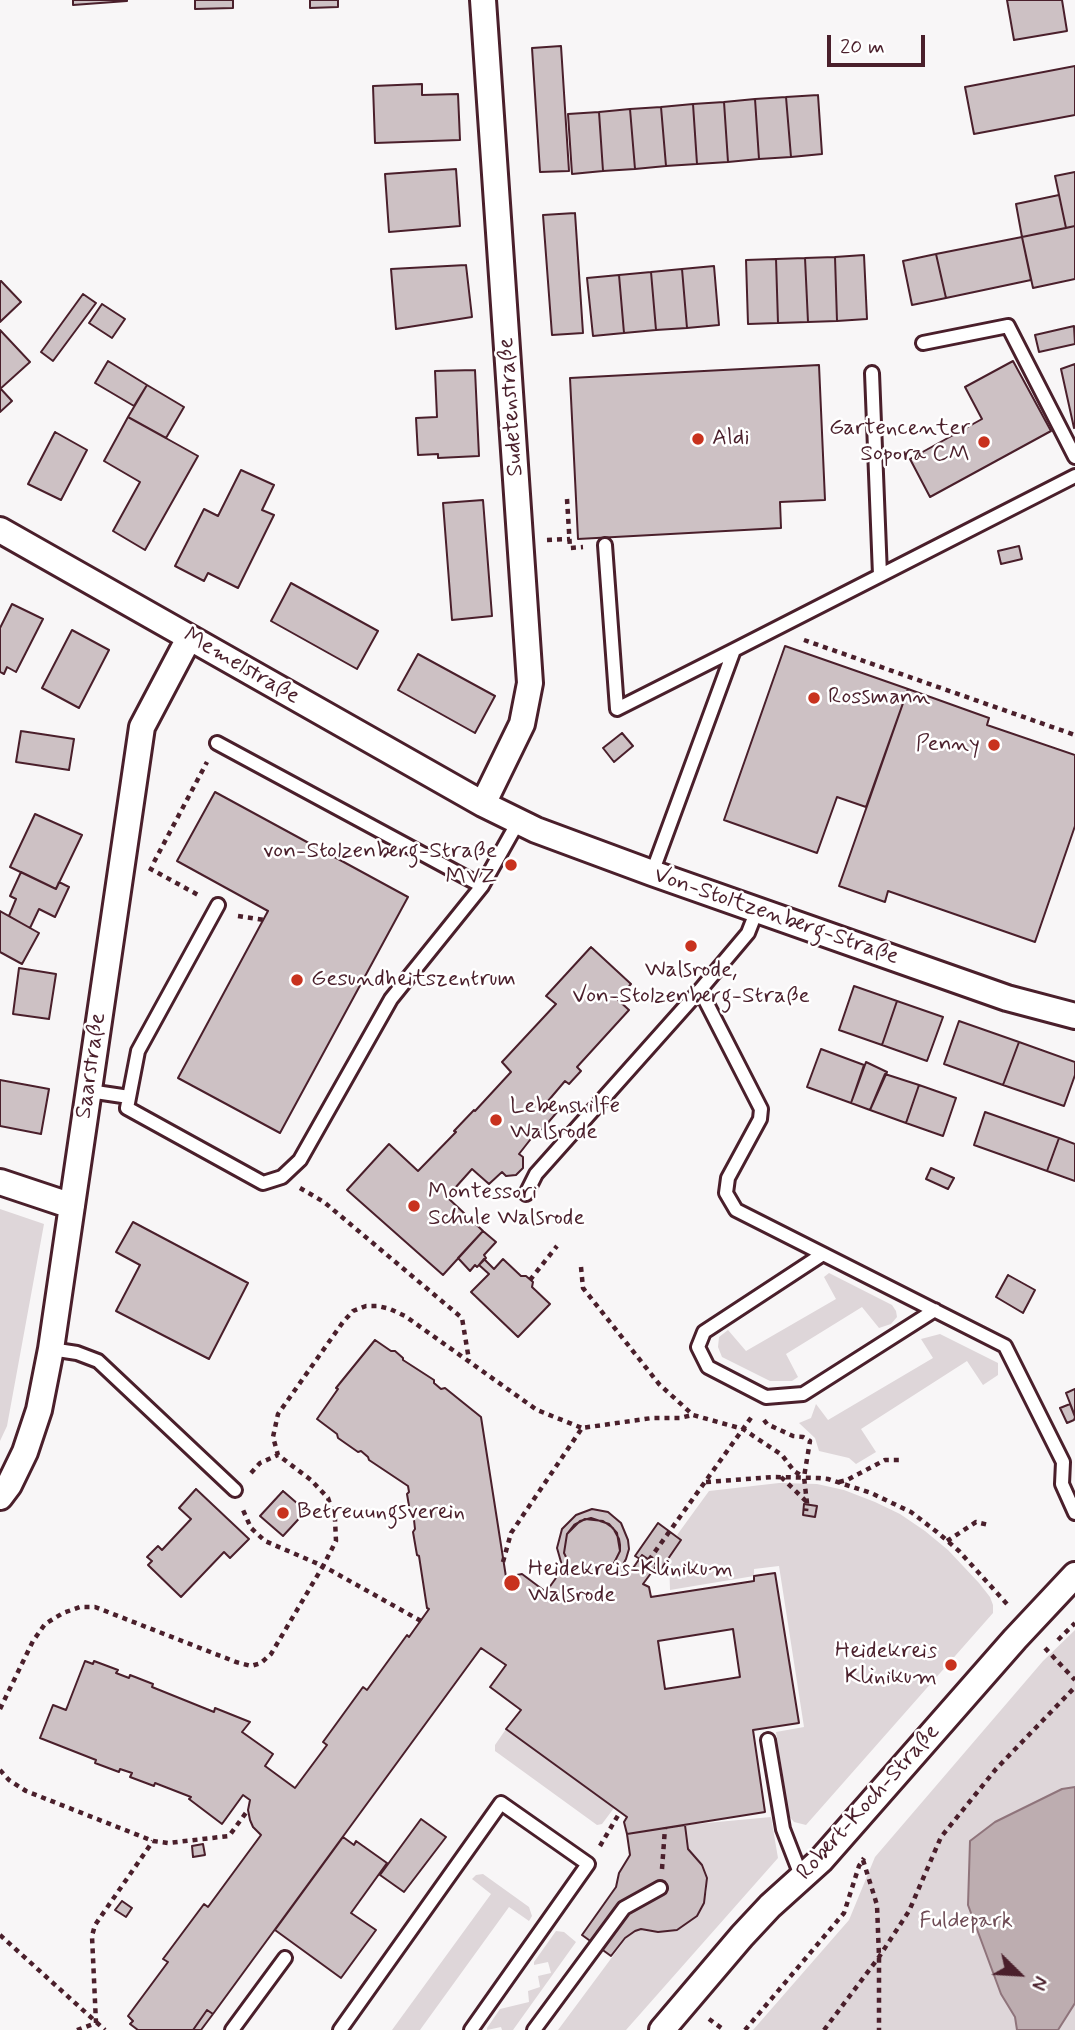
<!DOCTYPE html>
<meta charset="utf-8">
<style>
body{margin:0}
#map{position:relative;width:1075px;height:2030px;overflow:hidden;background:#f8f6f7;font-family:Mynerve,sans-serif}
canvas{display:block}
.north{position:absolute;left:984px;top:1939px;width:70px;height:70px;-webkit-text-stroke:5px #fff;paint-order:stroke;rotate:114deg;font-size:19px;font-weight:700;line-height:28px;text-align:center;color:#4a1f2b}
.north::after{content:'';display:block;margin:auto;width:24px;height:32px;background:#4a1f2b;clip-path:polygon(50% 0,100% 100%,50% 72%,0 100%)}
.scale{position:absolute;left:827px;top:35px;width:98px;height:32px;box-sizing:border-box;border:4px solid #4a1f2b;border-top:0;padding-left:9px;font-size:21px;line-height:24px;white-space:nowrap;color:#4a1f2b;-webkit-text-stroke:5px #fff;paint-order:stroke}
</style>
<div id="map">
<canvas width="1075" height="2030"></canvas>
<div class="north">N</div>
<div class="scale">20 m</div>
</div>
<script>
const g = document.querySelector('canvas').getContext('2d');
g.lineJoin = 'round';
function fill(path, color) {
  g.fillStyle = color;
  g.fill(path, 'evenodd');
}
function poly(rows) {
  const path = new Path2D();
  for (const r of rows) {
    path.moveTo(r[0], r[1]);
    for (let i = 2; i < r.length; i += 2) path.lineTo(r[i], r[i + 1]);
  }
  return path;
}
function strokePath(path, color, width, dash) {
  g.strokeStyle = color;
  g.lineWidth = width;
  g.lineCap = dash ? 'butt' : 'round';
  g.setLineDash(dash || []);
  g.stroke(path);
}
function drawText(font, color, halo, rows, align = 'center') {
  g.font = font + ' Mynerve,sans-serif';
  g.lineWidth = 5;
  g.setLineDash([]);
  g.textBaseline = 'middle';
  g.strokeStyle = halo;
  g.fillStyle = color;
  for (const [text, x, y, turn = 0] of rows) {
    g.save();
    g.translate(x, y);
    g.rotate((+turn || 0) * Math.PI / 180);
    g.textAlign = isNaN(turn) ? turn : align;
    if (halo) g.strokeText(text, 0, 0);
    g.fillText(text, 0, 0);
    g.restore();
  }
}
const green = poly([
 [0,1209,44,1224,7,1426,0,1441],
 [829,1273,892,1305,896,1311,897,1317,891,1324,879,1328,862,1307,786,1354,798,1377,792,1381,770,1381,722,1357,718,1347,719,1337,728,1330,746,1351,836,1299,824,1277],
 [940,1334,998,1363,998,1375,983,1385,967,1361,861,1429,876,1452,856,1464,849,1458,819,1451,815,1438,799,1423,811,1418,816,1404,828,1420,933,1358,921,1339],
 [779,1483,817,1484,844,1490,875,1502,900,1514,925,1531,948,1550,979,1583,990,1597,993,1605,993,1613,806,1825,794,1822,789,1816,776,1732,804,1727,779,1566,754,1569,754,1576,670,1590,669,1558,681,1541,677,1535,709,1491],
 [1075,1630,1075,2030,753,2030,849,1920,875,1857,1043,1661],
 [506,1729,614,1808,602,1824,597,1825,495,1751,495,1745],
 [771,1817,778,1858,626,2030,558,2030,630,1933,641,1929,658,1932,677,1930,694,1919,702,1908,707,1891,707,1878,702,1865,688,1849,685,1825],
 [483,1874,529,1907,532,1916,529,1921,509,1907,420,2030,392,2030,491,1894,472,1879,476,1875],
 [556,1931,564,1932,576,1942,513,2030,502,2030,501,2027,487,2030,487,2028,500,2009,529,2002,528,1991,540,1987,538,1976,551,1973,548,1962,534,1965,534,1962]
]);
const water = poly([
 [1075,1787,1075,2003,1058,2030,1017,2030,1015,2017,1001,1994,968,1905,970,1841,995,1822,1062,1789,1075,1787]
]);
const building = poly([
 [73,0,127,0,127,1,73,5,73,0],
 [195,0,233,0,233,8,195,9,195,0],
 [310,0,338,0,338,7,310,8,310,0],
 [1007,0,1062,0,1067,31,1014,40,1007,0],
 [561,46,569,171,540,172,532,48,561,46],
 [1075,66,1075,115,974,134,965,87,1075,66],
 [422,84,422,95,458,94,460,140,375,143,373,86,422,84],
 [818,95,822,154,791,157,786,97,818,95],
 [786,97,791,157,759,159,755,99,786,97],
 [755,99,759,159,728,162,724,102,755,99],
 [724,102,728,162,697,164,693,104,724,102],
 [693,104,697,164,666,166,661,107,693,104],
 [661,107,666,166,635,169,630,109,661,107],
 [630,109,635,169,603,171,599,112,630,109],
 [599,112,603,171,572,174,568,114,599,112],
 [456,169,460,226,389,232,385,174,456,169],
 [1075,172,1075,226,1066,228,1055,176,1075,172],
 [1059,195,1066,228,1022,237,1016,204,1059,195],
 [575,213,583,333,552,335,543,215,575,213],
 [1075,226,1075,279,1033,288,1022,237,1075,226],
 [1022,237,1031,280,946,298,936,254,1022,237],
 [936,254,946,298,912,305,903,261,936,254],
 [864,255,867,319,837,321,835,257,864,255],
 [835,257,837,321,808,322,805,258,835,257],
 [805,258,808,322,778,323,776,259,805,258],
 [776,259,778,323,748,324,746,260,776,259],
 [466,265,472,317,396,329,391,269,466,265],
 [714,266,719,325,687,328,682,269,714,266],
 [682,269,687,328,656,330,651,272,682,269],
 [651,272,656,330,624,333,619,275,651,272],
 [619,275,624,333,593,336,587,278,619,275],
 [1,281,21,302,0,322,0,282,1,281],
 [83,294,96,303,53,361,41,352,83,294],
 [102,304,125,319,112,338,89,323,102,304],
 [1074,326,1075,344,1039,352,1035,335,1074,326],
 [0,330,30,362,0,389,0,330],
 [108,361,147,385,134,406,95,383,108,361],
 [1013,361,1051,431,930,497,910,459,982,419,965,387,1013,361],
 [1075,364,1075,427,1074,428,1061,369,1075,364],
 [819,365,825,500,780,502,781,528,578,539,570,378,819,365],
 [475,370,479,456,438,458,438,454,418,455,416,418,437,417,435,371,475,370],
 [147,385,184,407,166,438,128,417,147,385],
 [0,388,12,401,0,412,0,388],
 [128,417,198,456,145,550,113,531,140,482,104,461,128,417],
 [55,432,87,450,61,500,28,484,55,432],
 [241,470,274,485,262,510,274,515,238,588,208,573,204,581,175,566,204,509,218,516,241,470],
 [483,500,492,616,452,620,443,503,483,500],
 [1019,546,1022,559,1001,564,998,551,1019,546],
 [291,583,378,631,357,669,271,621,291,583],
 [12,604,43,619,16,672,7,667,4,674,0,672,0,628,12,604],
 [72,630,109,650,79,708,42,688,72,630],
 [785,646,908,689,866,807,837,797,817,853,724,820,785,646],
 [418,654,495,696,475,733,398,690,418,654],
 [908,689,989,718,987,725,1075,755,1075,826,1035,942,888,891,885,902,839,886,908,689],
 [21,731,74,739,69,770,16,762,21,731],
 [622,733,633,746,614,762,603,748,622,733],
 [215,792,408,897,280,1133,178,1078,268,911,177,861,215,792],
 [35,814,82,835,56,889,10,867,35,814],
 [21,872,56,889,59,882,69,887,55,917,39,909,30,928,9,916,16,899,10,896,21,872],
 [0,911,39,933,22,964,0,952,0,911],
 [591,947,631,984,617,999,629,1010,577,1067,581,1071,569,1084,565,1081,548,1101,558,1111,540,1132,537,1131,519,1154,523,1157,523,1168,516,1175,506,1176,502,1172,489,1184,472,1169,447,1197,483,1231,443,1275,347,1190,389,1144,418,1171,456,1132,454,1131,474,1110,475,1111,511,1072,502,1062,556,1004,546,996,591,947],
 [19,968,56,974,49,1019,13,1014,19,968],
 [854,986,897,1001,882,1045,839,1030,854,986],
 [897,1001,943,1017,927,1061,882,1045,897,1001],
 [959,1021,1019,1042,1003,1085,944,1064,959,1021],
 [1019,1042,1075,1062,1075,1075,1064,1106,1003,1085,1019,1042],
 [821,1049,864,1065,851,1103,807,1087,821,1049],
 [866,1062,887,1072,870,1110,851,1103,866,1062],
 [885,1074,919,1085,906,1123,870,1110,885,1074],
 [0,1080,49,1089,41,1134,0,1126,0,1080],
 [919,1085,956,1098,943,1136,906,1123,919,1085],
 [985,1112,1059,1138,1047,1171,974,1145,985,1112],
 [1059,1138,1075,1144,1075,1181,1047,1171,1059,1138],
 [931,1168,954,1178,948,1189,926,1179,931,1168],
 [133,1222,248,1283,209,1359,116,1311,140,1265,116,1252,133,1222],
 [483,1231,496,1242,484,1255,486,1258,477,1267,475,1265,470,1271,458,1258,483,1231],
 [484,1259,494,1269,503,1259,521,1276,526,1276,533,1282,532,1287,550,1304,518,1337,471,1292,489,1274,479,1265,484,1259],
 [1008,1275,1035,1290,1023,1313,996,1297,1008,1275],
 [375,1340,391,1351,395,1351,403,1358,403,1360,434,1380,434,1383,441,1389,445,1388,481,1417,506,1577,522,1574,546,1592,568,1561,564,1553,567,1534,580,1521,591,1518,609,1524,617,1533,620,1551,614,1563,621,1568,629,1574,642,1555,657,1565,643,1584,649,1587,651,1597,754,1581,754,1576,775,1573,799,1723,753,1730,765,1812,627,1834,624,1822,627,1817,506,1729,521,1710,490,1687,506,1665,481,1648,213,2014,207,2010,193,2030,138,2030,130,2024,133,2021,128,2016,168,1962,163,1959,204,1904,208,1907,261,1835,253,1827,250,1820,248,1810,250,1800,243,1795,222,1824,189,1799,191,1797,155,1783,154,1786,130,1777,132,1773,120,1769,119,1772,95,1763,96,1760,40,1738,53,1705,66,1710,85,1661,93,1664,94,1661,118,1670,116,1673,129,1678,130,1675,153,1684,152,1687,214,1712,215,1708,250,1722,242,1732,273,1754,265,1766,295,1788,327,1745,323,1742,363,1687,367,1690,407,1635,409,1637,429,1609,427,1608,419,1556,417,1555,413,1532,415,1529,414,1520,411,1518,407,1494,409,1492,408,1486,369,1460,368,1457,361,1451,358,1452,338,1438,337,1434,317,1419,338,1389,336,1388,375,1340],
 [733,1629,740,1677,665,1689,658,1641,733,1629],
 [1075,1389,1075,1416,1066,1393,1075,1389],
 [1070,1404,1075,1417,1074,1420,1067,1423,1060,1408,1070,1404],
 [196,1489,249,1539,230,1558,224,1552,181,1597,148,1565,152,1561,147,1557,158,1546,162,1550,191,1519,179,1508,196,1489],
 [283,1491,306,1511,283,1536,260,1516,283,1491],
 [804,1504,817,1506,815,1517,803,1515,804,1504],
 [592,1509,608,1512,621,1523,628,1540,629,1549,626,1559,621,1568,614,1563,620,1551,620,1545,619,1539,613,1528,603,1521,585,1519,574,1525,567,1534,564,1553,568,1561,563,1569,557,1548,562,1529,576,1515,592,1509],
 [658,1523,681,1540,659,1572,654,1569,657,1565,649,1560,642,1555,640,1559,635,1556,658,1523],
 [421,1819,446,1837,404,1892,380,1875,421,1819],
 [685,1825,688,1849,702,1865,707,1878,704,1903,697,1916,677,1930,658,1932,641,1929,635,1931,625,1938,611,1956,582,1935,616,1887,619,1873,630,1855,627,1834,685,1825],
 [343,1837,354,1845,356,1841,387,1863,351,1913,376,1930,341,1978,275,1930,343,1837],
 [203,1844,205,1855,193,1857,192,1846,203,1844],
 [122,1901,132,1908,126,1917,115,1910,122,1901],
 [207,2010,213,2014,201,2030,193,2030,207,2010]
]);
const path = poly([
 [567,499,570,548,583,547],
 [547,540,570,539],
 [804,640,1075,735],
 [154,862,207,762],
 [149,868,200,896],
 [238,916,264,920],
 [300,1188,324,1202,462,1318,469,1360],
 [581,1267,583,1288,659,1384,693,1415,743,1429,782,1455,794,1471,802,1476],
 [530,1280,557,1246],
 [764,1420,767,1424,793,1436,803,1437,810,1441,804,1477,807,1503,806,1511],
 [251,1473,260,1463,278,1455],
 [781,1477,807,1502],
 [706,1482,774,1477,819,1478,828,1479,871,1493,911,1512,937,1532,959,1551,1007,1604],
 [839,1482,847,1480,885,1460,899,1460],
 [947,1541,976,1522,989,1525],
 [649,1560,753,1415],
 [503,1562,511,1533,582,1428,652,1418,680,1418,692,1415],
 [421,1621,323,1566,336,1541,335,1519,328,1498,311,1480,278,1455,273,1437,278,1414,343,1322,353,1311,366,1306,378,1306,390,1309,405,1316,537,1410,582,1428],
 [1058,1640,1075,1623],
 [1045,1648,1075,1680],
 [0,1709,33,1641,45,1624,63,1613,80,1607,95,1607,236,1662,251,1666,261,1663,271,1654,323,1566,265,1541,251,1528,243,1510],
 [0,1770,9,1780,26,1791,153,1841,168,1843,229,1836,248,1810],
 [600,1846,620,1812],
 [863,1860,877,1905,879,1957,879,2030],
 [662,1869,665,1828],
 [0,1935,105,2030],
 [709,2019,724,2030],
 [77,2030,96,2023,92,1936,95,1925,153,1841],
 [745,2030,844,1913,859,1866,864,1858],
 [824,2030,879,1957,909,1911,941,1837,996,1769,1075,1687]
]);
const service = poly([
 [923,343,1008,326,1075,457],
 [872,373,880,575],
 [605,545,617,709,734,650],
 [217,743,482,886],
 [652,873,734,650,1075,476],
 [218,905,138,1051,127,1108,263,1183,282,1177,300,1160,391,999,482,886,518,822],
 [700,990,761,1109,760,1119,728,1178,726,1193,736,1210,1005,1346,1063,1462,1062,1484,1075,1513],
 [89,1091,129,1097],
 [526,1194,536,1174,700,990,748,933,757,910],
 [823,1254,704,1332,698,1347,708,1367,766,1397,803,1394,935,1310],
 [51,1349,77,1353,98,1361,235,1490],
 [768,1740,783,1829,802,1878],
 [232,2030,285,1958],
 [340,2030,501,1803,588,1864,471,2030],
 [534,2030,624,1908,660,1888]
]);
const minor = poly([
 [0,530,483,804,536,830,652,873,1007,998,1075,1016],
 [483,804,522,724,530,683,483,0],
 [0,1182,72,1206],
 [0,1497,9,1485,25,1452,39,1410,51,1349,142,727,189,638],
 [662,2030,742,1936,770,1906,821,1860,1015,1639,1075,1575]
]);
const markers = [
 [698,439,7,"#c8321e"],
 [984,442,7,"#c8321e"],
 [814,698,7,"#c8321e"],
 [994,745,7,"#c8321e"],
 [511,865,7,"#c8321e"],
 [691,946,7,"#c8321e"],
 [297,980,7,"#c8321e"],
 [496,1120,7,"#c8321e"],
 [414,1206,7,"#c8321e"],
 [283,1513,7,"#c8321e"],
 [512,1583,9,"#c8321e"],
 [951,1665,7,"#c8321e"]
];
const streetNames = [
 ["Sudetenstraße",512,407,-94],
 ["Memelstraße",241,667,30],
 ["Von-Stoltzenberg-Straße",776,917,19],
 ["Saarstraße",92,1066,-82],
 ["Robert-Koch-Straße",869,1803,-48]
];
const poiNames = [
 ["Gartencenter",970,429,"right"],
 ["Sopora CM",970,455,"right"],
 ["Aldi",712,439],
 ["Rossmann",828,698],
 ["Penny",980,745,"right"],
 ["von-Stolzenberg-Straße",497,852,"right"],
 ["MVZ",497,878,"right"],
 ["Walsrode,",691,971,"center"],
 ["Von-Stolzenberg-Straße",691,997,"center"],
 ["Gesundheitszentrum",311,980],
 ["Lebenshilfe",510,1107],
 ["Walsrode",510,1133],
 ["Montessori",428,1193],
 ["Schule Walsrode",428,1219],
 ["Betreuungsverein",297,1513],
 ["Heidekreis-Klinikum",528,1570],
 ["Walsrode",528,1596],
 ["Heidekreis",937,1652,"right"],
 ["Klinikum",937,1678,"right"]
];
const parkNames = [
 ["Fuldepark",966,1922]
];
fill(green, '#ded6d9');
fill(water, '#bdadb0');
strokePath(water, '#8f747b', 2);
fill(building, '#cdc1c4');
strokePath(building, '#4a1f2b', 2);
strokePath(service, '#4a1f2b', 18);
strokePath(minor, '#4a1f2b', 30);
strokePath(path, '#4a1f2b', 4.5, [5, 5]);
strokePath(service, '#fff', 12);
strokePath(minor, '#fff', 24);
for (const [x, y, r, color] of markers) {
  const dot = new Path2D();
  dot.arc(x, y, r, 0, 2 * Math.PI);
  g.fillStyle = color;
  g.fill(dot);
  strokePath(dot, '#fff', 2.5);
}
drawText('23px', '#4a1f2b', '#fff', streetNames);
drawText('23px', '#4a1f2b', '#fff', poiNames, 'left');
drawText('23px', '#6f4d56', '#fff', parkNames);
</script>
